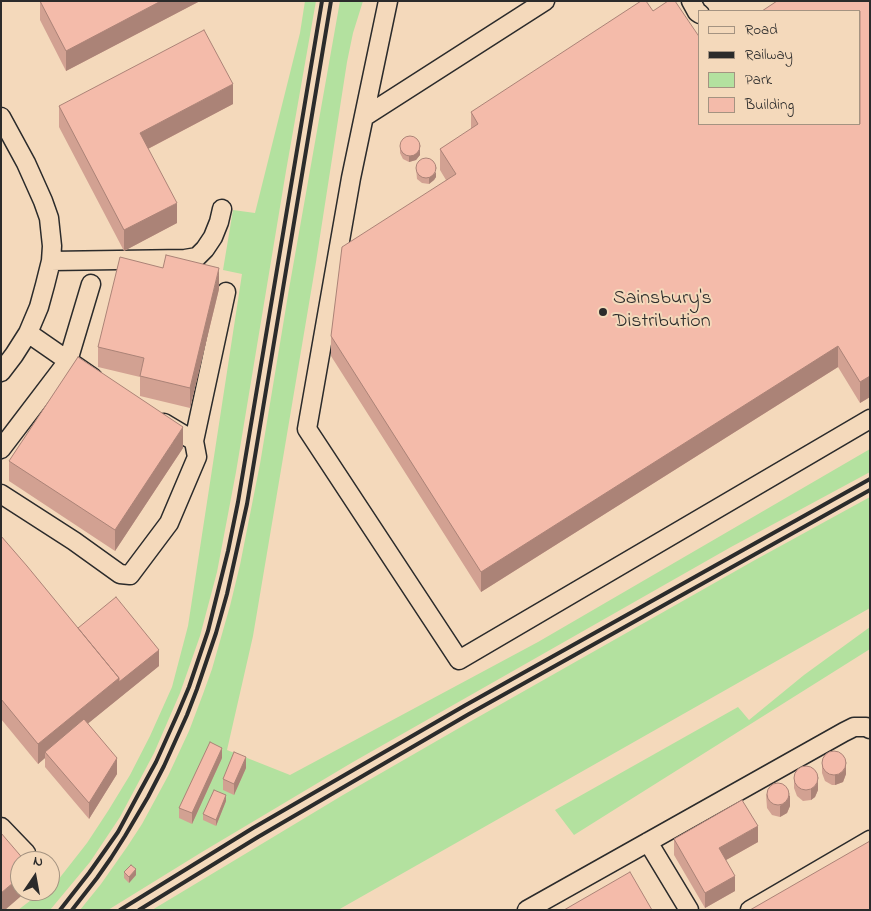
<!DOCTYPE html>
<style>
body{margin:0}
#map{position:relative;width:871px;height:911px;overflow:hidden;background:#f4d9bb;font-family:"Indie Flower",sans-serif}
canvas{display:block}
.frame{position:absolute;inset:0;border:2px solid #2b2b2b;pointer-events:none}
.legend{position:absolute;left:698px;top:10px;width:162px;height:115px;box-sizing:border-box;background:#f4d9bb;border:1px solid #a49381;margin:0;padding:6px 9px;list-style:none;font-size:15px;color:#2b2b2b}
.legend li{display:flex;align-items:center;gap:10px;height:25px}
.legend b{width:25px;border:1px solid #a49381}
.north{position:absolute;left:10px;top:851px;width:50px;height:50px;box-sizing:border-box;background:#f4d9bb;border:1px solid #a49381;border-radius:50%;rotate:12deg;font-size:14px;font-weight:700;line-height:20px;text-align:center;color:#2b2b2b}
.north::after{content:'';display:block;margin:auto;width:18px;height:22px;background:#2b2b2b;clip-path:polygon(50% 0,100% 100%,50% 72%,0 100%)}
</style>
<div id="map">
<canvas width="871" height="911"></canvas>
<div class="frame"></div>
<ul class="legend">
<li><b style="height:6px;background:#f4d9bb"></b>Road</li>
<li><b style="height:6px;background:#2b2b2b"></b>Railway</li>
<li><b style="height:14px;background:#b3e19f"></b>Park</li>
<li><b style="height:14px;background:#f4bbaa"></b>Building</li>
</ul>
<div class="north">N</div>
</div>
<script>
const g = document.querySelector('canvas').getContext('2d');
g.lineJoin = 'round';
function fill(path, color) {
  g.fillStyle = color;
  g.fill(path, 'evenodd');
}
function poly(rows) {
  const path = new Path2D();
  for (const r of rows) {
    if (r.length === 3) {
      path.moveTo(r[0] + r[2], r[1]);
      path.arc(r[0], r[1], r[2], 0, 2 * Math.PI);
      continue;
    }
    path.moveTo(r[0], r[1]);
    for (let i = 2; i < r.length; i += 2) path.lineTo(r[i], r[i + 1]);
  }
  return path;
}
function strokePath(path, color, width, dash) {
  g.strokeStyle = color;
  g.lineWidth = width;
  g.lineCap = dash ? 'butt' : 'round';
  g.setLineDash(dash || []);
  g.stroke(path);
}
function drawText(font, color, halo, rows, align = 'center') {
  g.font = font + ' "Indie Flower",sans-serif';
  g.lineWidth = 4;
  g.setLineDash([]);
  g.textBaseline = 'middle';
  g.strokeStyle = halo;
  g.fillStyle = color;
  for (const [text, x, y, turn = 0] of rows) {
    g.save();
    g.translate(x, y);
    g.rotate((+turn || 0) * Math.PI / 180);
    g.textAlign = isNaN(turn) ? turn : align;
    if (halo) g.strokeText(text, 0, 0);
    g.fillText(text, 0, 0);
    g.restore();
  }
}
const green = poly([
 [305,1,316,1,286,171,236,472,217,572,200,636,180,693,154,753,120,817,90,862,50,910,18,910,43,891,50,891,50,886,58,880,87,843,108,811,130,775,150,736,172,687,188,626,242,274,223,270,233,210,255,213,300,33],
 [340,1,363,1,353,33,347,62,316,262,253,636,227,750,290,775,538,642,870,449,870,472,731,547,353,762,202,852,108,910,80,910,101,884,127,847,142,824,168,776,189,731,203,694,212,669,230,606,240,565,260,464,289,289],
 [870,497,870,608,338,910,152,910,343,795,473,720,755,560],
 [870,627,870,649,574,835,555,810,738,707,749,720,804,675]
]);
const minor = poly([
 [388,1,351,178,307,429,459,660,870,419],
 [691,1,697,12,700,14],
 [1,117,26,163,43,201,49,218,52,246,51,261,45,285,39,307,28,333,14,355,1,372],
 [364,117,545,1],
 [51,261,185,259,197,257,205,249,213,237,219,222,222,209],
 [28,333,93,378],
 [194,441,226,292],
 [1,449,68,361,91,284],
 [1,494,74,541,120,574,130,575,169,523,197,457,194,441,164,423],
 [1,827,26,853],
 [648,842,689,910],
 [527,910,844,732,854,727,866,727,870,729],
 [750,910,870,840]
]);
const rail = poly([
 [60,910,89,873,106,849,118,832,139,793,156,762,178,713,189,687,208,631,228,551,238,502,322,1],
 [72,910,97,878,111,858,125,836,148,797,164,766,187,715,197,689,216,633,227,594,247,504,331,1],
 [120,910,253,828,464,706,870,479],
 [139,910,258,837,469,714,870,490]
]);
const wall = poly([
 [40,1,200,1,66,71,40,20],
 [870,1,870,397,860,403,838,367,481,592,331,356,331,336,446,180,440,170,440,149,471,130,471,112,700,124],
 [233,104,148,149,177,223,124,251,59,127,59,106],
 [400,148,420,151,420,155,416,160,409,162,403,159,400,153],
 [416,167,436,177,434,180,429,184,422,183,417,179],
 [219,289,190,408,140,396,140,377,98,367,98,347],
 [183,448,115,551,9,481,9,461],
 [1,536,78,628,159,666,88,723,117,774,89,819,45,767,45,758,38,764,1,719],
 [222,758,192,824,179,818,179,808],
 [822,762,846,774,843,782,835,785,832,785,825,781,822,773],
 [246,768,234,795,223,790,223,779],
 [794,778,818,790,815,797,811,800,803,801,797,796,794,788],
 [766,794,790,806,787,813,780,817,772,815,767,808],
 [226,801,216,826,203,820,203,814],
 [674,839,758,842,726,860,735,891,705,908,674,855],
 [124,872,136,875,129,883,124,878]
]);
const shadedWall = poly([
 [161,1,200,1,66,71,66,51],
 [233,84,233,104,140,153,140,133],
 [420,146,420,155,416,160,409,162,409,156],
 [436,172,436,177,434,180,429,184,429,178],
 [177,203,177,223,124,251,124,230],
 [219,268,219,289,190,408,190,388],
 [838,346,838,367,481,592,481,572],
 [870,376,870,397,860,403,860,382],
 [183,427,183,448,115,551,115,530],
 [159,650,159,666,48,756,45,752,45,758,38,764,38,744,119,678],
 [222,748,222,758,192,824,192,813],
 [246,757,246,768,234,795,234,784],
 [117,758,117,774,89,819,89,803],
 [846,764,846,774,843,782,835,785,835,775],
 [818,779,818,790,815,797,811,800,811,789],
 [226,795,226,801,216,826,216,820],
 [790,795,790,806,787,813,780,817,780,806],
 [758,826,758,842,719,864,719,848],
 [136,869,136,875,129,883,129,877],
 [735,876,735,891,705,908,705,893],
 [20,877,20,891,27,891,5,910,1,910,1,893]
]);
const building = poly([
 [40,1,161,1,66,51,40,1],
 [641,1,646,1,653,11,668,1,675,1,700,38,700,124,860,124,860,11,762,11,777,1,870,1,870,376,860,382,838,346,481,572,331,336,342,247,456,174,440,149,478,124,471,112,641,1],
 [204,30,233,84,140,133,177,203,124,230,59,106,204,30],
 [410,146,10],
 [426,168,10],
 [166,255,219,268,190,388,140,376,144,358,98,347,120,257,163,268,166,255],
 [78,357,183,427,115,530,9,461,78,357],
 [1,536,27,566,119,678,38,744,1,699,1,536],
 [116,597,159,650,119,682,119,678,78,628,116,597],
 [84,719,117,758,89,803,45,752,84,719],
 [210,742,222,748,192,813,179,808,210,742],
 [834,763,12],
 [234,752,246,757,234,784,223,779,234,752],
 [806,778,12],
 [778,794,11],
 [214,790,226,795,216,820,203,814,214,790],
 [742,800,758,826,719,848,735,876,705,893,674,839,742,800],
 [1,833,25,861,20,861,20,877,1,893,1,833],
 [870,841,870,910,750,910,870,841],
 [131,865,136,869,129,877,124,872,131,865],
 [630,872,652,910,564,910,630,872]
]);
const markers = [
 [603,312,5,"#2b2b2b"]
];
const poiNames = [
 ["Sainsbury's",613,300],
 ["Distribution",613,323]
];
fill(green, '#b3e19f');
strokePath(minor, '#2b2b2b', 21);
strokePath(minor, '#f4d9bb', 18);
strokePath(rail, '#2b2b2b', 4);
fill(wall, '#d2a192');
fill(shadedWall, '#ab8377');
fill(building, '#f4bbaa');
strokePath(building, '#ab8377', 1);
for (const [x, y, r, color] of markers) {
  const dot = new Path2D();
  dot.arc(x, y, r, 0, 2 * Math.PI);
  g.fillStyle = color;
  g.fill(dot);
  strokePath(dot, '#f4d9bb', 2);
}
drawText('20px', '#2b2b2b', '#f4d9bb', poiNames, 'left');
</script>
